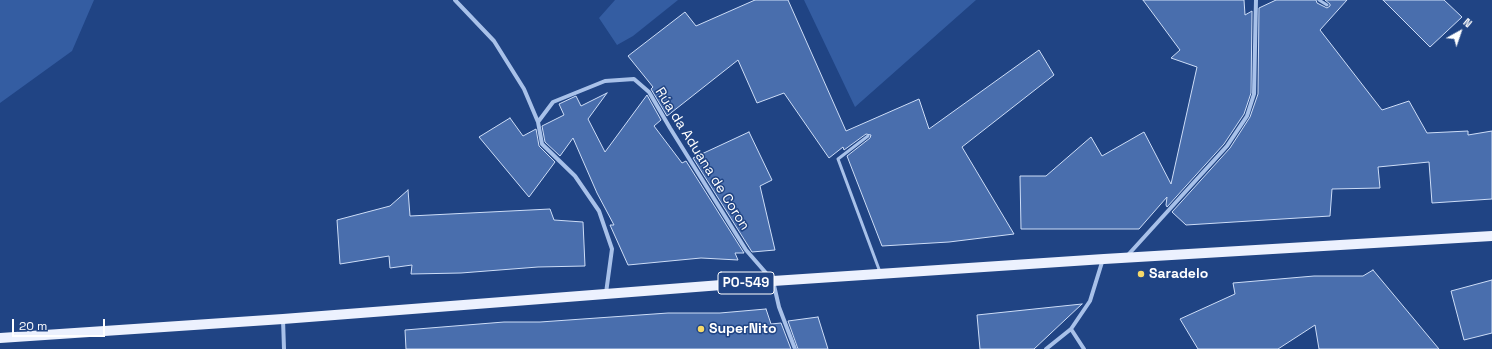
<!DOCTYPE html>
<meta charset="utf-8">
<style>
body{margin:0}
#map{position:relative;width:1492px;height:349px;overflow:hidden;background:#204484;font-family:"Space Grotesk",sans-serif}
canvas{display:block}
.north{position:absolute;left:1440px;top:12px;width:40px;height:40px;-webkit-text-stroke:3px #204484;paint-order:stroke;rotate:40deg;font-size:11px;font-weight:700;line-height:16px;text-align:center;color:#fff}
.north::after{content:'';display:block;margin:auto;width:14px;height:18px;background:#fff;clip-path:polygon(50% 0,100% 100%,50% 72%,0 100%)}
.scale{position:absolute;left:12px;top:319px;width:93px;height:18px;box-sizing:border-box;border:2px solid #fff;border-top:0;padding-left:5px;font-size:12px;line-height:14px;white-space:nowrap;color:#fff;-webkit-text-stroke:3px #204484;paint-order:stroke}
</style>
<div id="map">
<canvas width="1492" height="349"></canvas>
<div class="north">N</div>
<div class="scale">20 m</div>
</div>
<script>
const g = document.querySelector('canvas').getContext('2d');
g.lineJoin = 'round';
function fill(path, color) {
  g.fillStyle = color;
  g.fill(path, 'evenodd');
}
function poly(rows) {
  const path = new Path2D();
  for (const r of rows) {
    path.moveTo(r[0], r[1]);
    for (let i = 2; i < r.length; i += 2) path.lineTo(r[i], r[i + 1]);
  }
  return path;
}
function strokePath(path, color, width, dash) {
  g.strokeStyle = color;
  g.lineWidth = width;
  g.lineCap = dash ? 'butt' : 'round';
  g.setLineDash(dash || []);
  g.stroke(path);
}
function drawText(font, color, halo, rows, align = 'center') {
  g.font = font + ' "Space Grotesk",sans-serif';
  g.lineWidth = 3;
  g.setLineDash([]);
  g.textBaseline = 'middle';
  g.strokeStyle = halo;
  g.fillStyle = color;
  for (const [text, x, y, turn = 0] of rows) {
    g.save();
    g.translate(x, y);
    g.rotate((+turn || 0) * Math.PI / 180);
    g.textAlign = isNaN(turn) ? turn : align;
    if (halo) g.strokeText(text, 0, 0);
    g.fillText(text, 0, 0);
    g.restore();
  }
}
const green = poly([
 [0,0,94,0,72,51,0,103],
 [615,0,678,0,633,36,617,45,599,18],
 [804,0,976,0,855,107]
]);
const building = poly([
 [755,0,788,0,846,131,919,99,929,129,1039,50,1054,75,962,147,1014,234,949,242,882,246,847,156,870,138,871,135,866,134,844,150,843,147,829,158,784,93,757,103,738,60,667,116,651,89,653,87,628,56,685,12,696,26,755,0],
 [1143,0,1244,0,1245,15,1252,11,1251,93,1244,114,1224,144,1167,207,1166,205,1167,197,1139,229,1021,229,1020,176,1046,176,1091,137,1102,156,1144,132,1171,184,1197,67,1171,58,1180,50,1143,0],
 [1276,0,1316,0,1317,3,1327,8,1330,6,1330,4,1325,0,1347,0,1320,30,1382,110,1409,101,1427,133,1468,131,1468,135,1492,131,1492,199,1432,203,1429,162,1378,167,1380,188,1332,189,1330,216,1186,225,1172,212,1230,148,1250,117,1258,94,1259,8,1276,0],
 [1383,0,1444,0,1462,17,1430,47,1383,0],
 [607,93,588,119,605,152,647,95,661,120,654,126,682,163,686,161,744,253,735,253,738,260,701,258,628,265,610,225,614,225,597,193,573,138,560,156,545,142,542,126,564,115,559,104,576,96,581,106,607,93],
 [510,118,523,136,536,129,539,146,555,162,529,197,479,137,510,118],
 [749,132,772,180,760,186,775,250,752,252,693,158,749,132],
 [408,190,410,216,550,209,554,220,583,222,585,266,538,267,461,273,411,274,412,265,390,268,389,256,340,264,337,220,390,206,408,190],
 [1373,270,1439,349,1319,349,1315,325,1278,349,1198,349,1180,319,1235,294,1233,283,1314,276,1363,276,1373,270],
 [1492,280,1492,333,1464,340,1451,291,1492,280],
 [1082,304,1034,349,980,349,977,315,1082,304],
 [766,309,771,324,781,323,791,349,406,349,405,330,504,322,540,322,668,313,720,313,766,309],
 [818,317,828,349,798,349,788,321,818,317]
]);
const service = poly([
 [1319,0,1327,5],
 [868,136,838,159,880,272]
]);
const minor = poly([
 [455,0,494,41,524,89,538,122],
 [1127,256,1227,146,1247,116,1254,94,1256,0],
 [606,293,612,249,599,211,575,176,542,144,538,122,553,102,605,81,634,79,649,92,670,128,746,250,773,281,779,307,795,349],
 [283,319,284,349],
 [1071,329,1084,349],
 [1046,349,1071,329,1090,301,1103,259]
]);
const primary = poly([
 [0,338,283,319,773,281,1104,259,1492,236]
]);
const markers = [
 [1141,274,4,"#f6d969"],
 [701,329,4,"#f6d969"]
];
const shields = [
 [746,283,56]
];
const shieldNames = [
 ["PO-549",746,283]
];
const streetNames = [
 ["Rúa da Aduana de Coron",702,159,58]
];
const poiNames = [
 ["Saradelo",1149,274],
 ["SuperNito",709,329]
];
fill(green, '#345da2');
fill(building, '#496ead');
strokePath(building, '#cdddf7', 1);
strokePath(service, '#a8c1e9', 3);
strokePath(minor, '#a8c1e9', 4);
strokePath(primary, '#ecf1fe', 10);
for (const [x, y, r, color] of markers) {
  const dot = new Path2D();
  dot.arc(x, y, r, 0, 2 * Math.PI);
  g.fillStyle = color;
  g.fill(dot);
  strokePath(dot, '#204484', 1.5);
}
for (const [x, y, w] of shields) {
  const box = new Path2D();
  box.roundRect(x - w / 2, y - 11, w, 22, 3);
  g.fillStyle = '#204484';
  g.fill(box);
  strokePath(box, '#fff', 1);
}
drawText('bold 13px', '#fff', null, shieldNames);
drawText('14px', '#fff', '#204484', streetNames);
drawText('bold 14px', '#fff', '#204484', poiNames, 'left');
</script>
